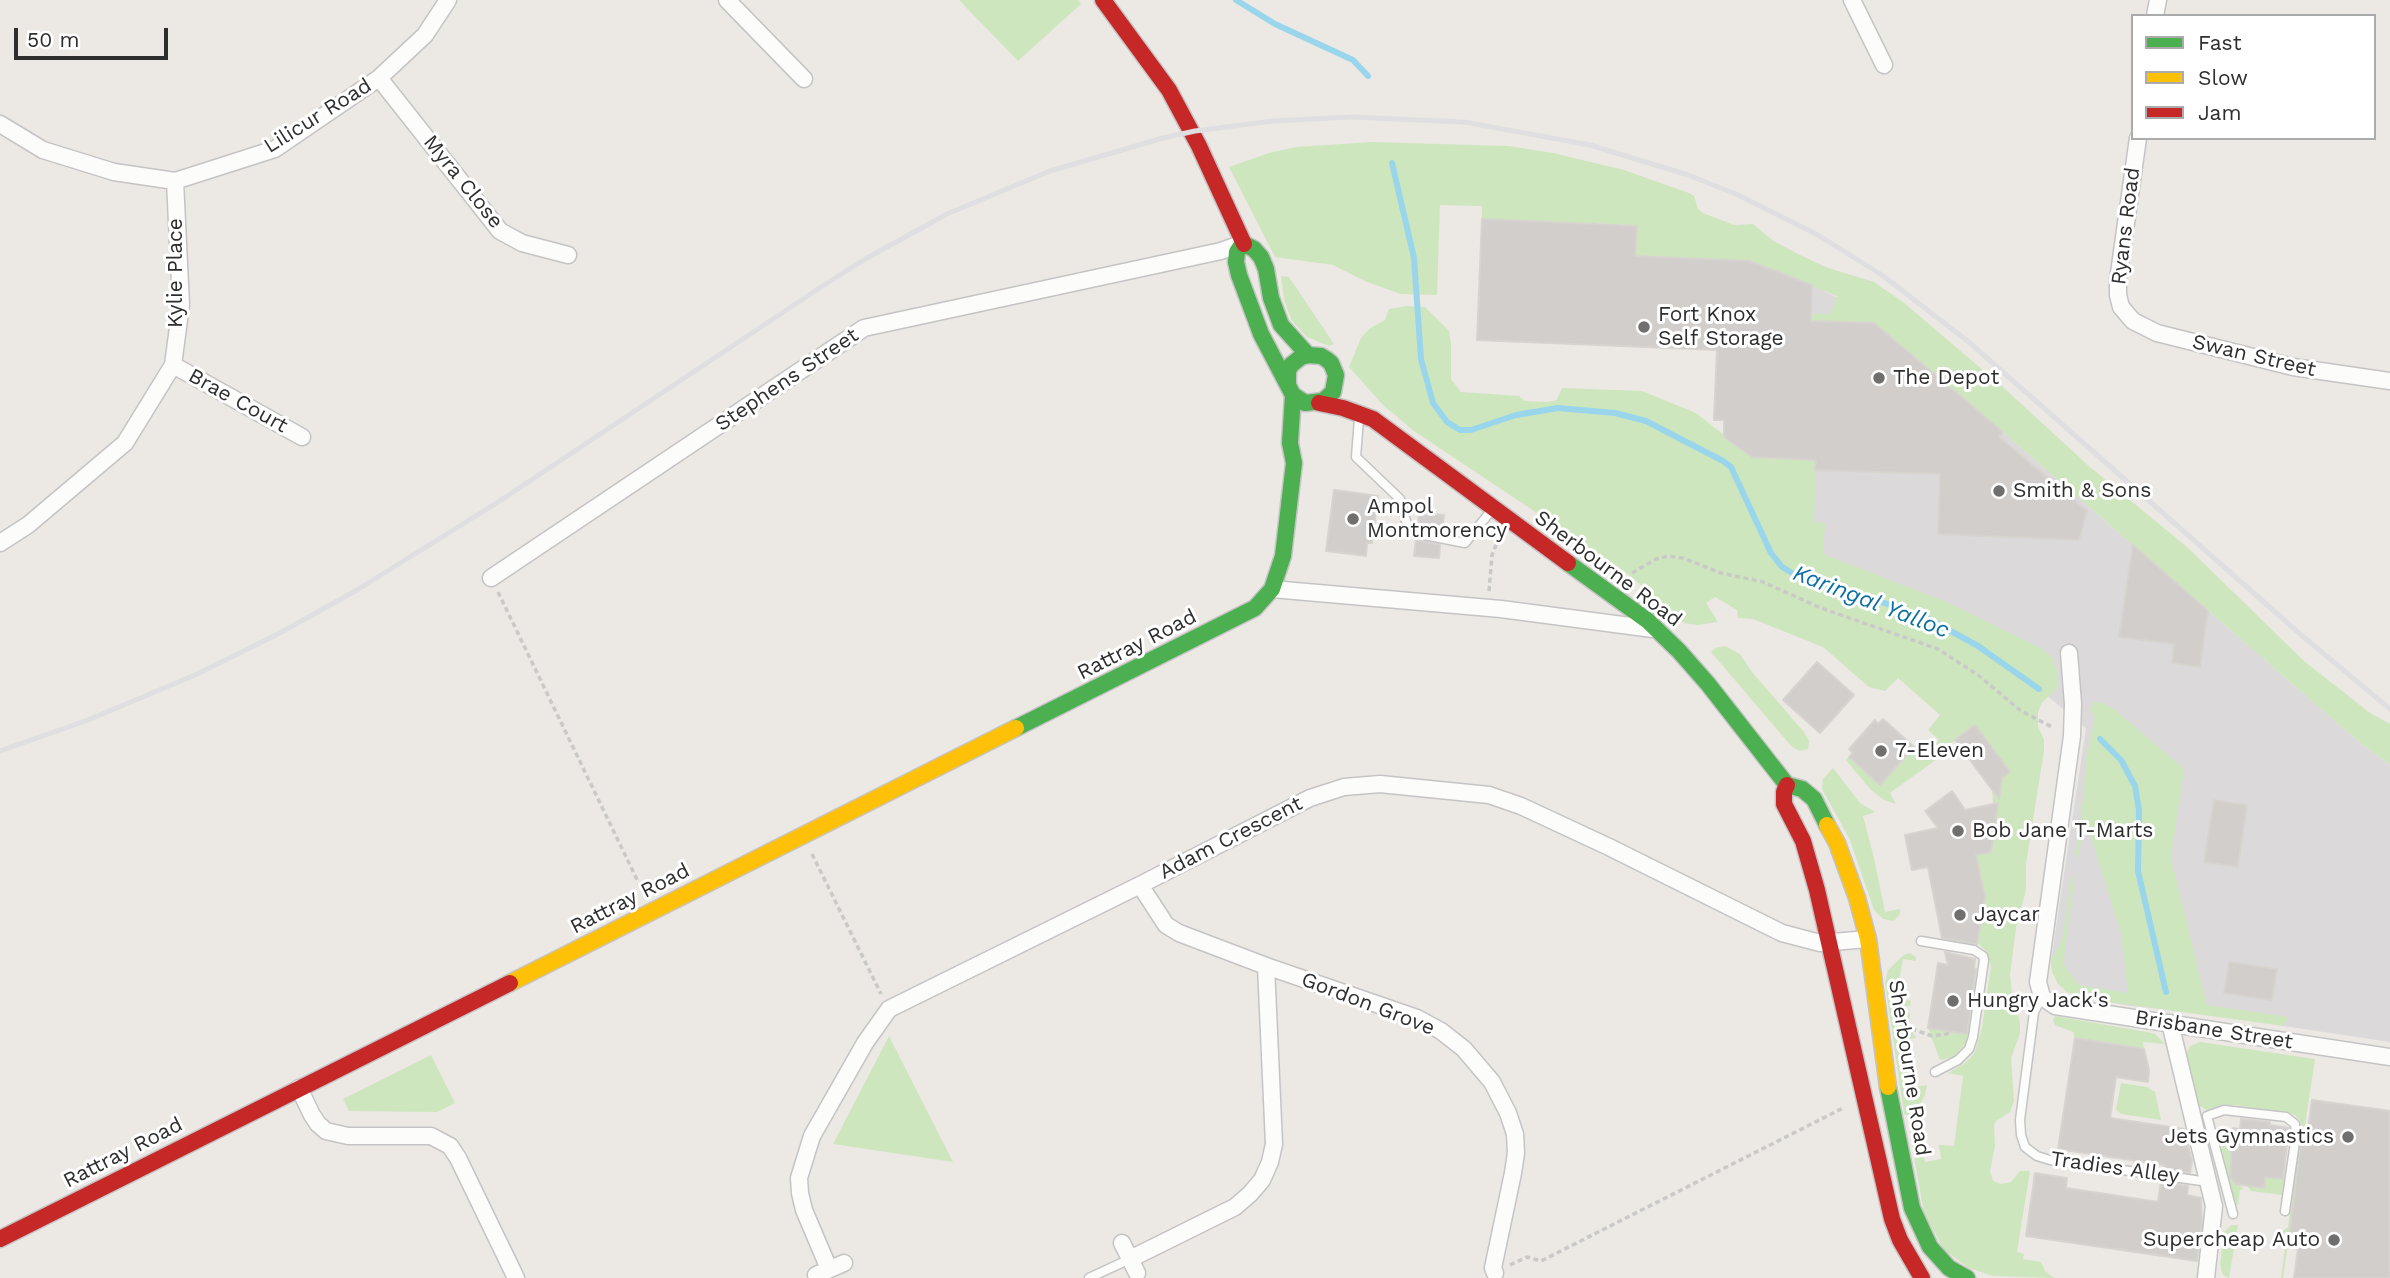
<!DOCTYPE html>
<style>
body{margin:0}
#map{position:relative;width:2390px;height:1278px;overflow:hidden;background:#ece8e4;font-family:"Work Sans",sans-serif}
canvas{display:block}
.legend{position:absolute;left:2131px;top:14px;width:245px;height:126px;box-sizing:border-box;background:#fff;border:2px solid #ababab;margin:0;padding:9px 12px;list-style:none;font-size:21px;color:#2e2e2e}
.legend li{display:flex;align-items:center;gap:14px;height:35px}
.legend b{width:35px;border:2px solid #ababab}
.scale{position:absolute;left:14px;top:28px;width:154px;height:32px;box-sizing:border-box;border:4px solid #2e2e2e;border-top:0;padding-left:9px;font-size:21px;line-height:24px;white-space:nowrap;color:#2e2e2e;-webkit-text-stroke:5px #fff;paint-order:stroke}
</style>
<div id="map">
<canvas width="2390" height="1278"></canvas>
<ul class="legend">
<li><b style="height:9px;background:#4caf50"></b>Fast</li>
<li><b style="height:9px;background:#ffc107"></b>Slow</li>
<li><b style="height:9px;background:#c62828"></b>Jam</li>
</ul>
<div class="scale">50 m</div>
</div>
<script>
const g = document.querySelector('canvas').getContext('2d');
g.lineJoin = 'round';
function fill(path, color) {
  g.fillStyle = color;
  g.fill(path, 'evenodd');
}
function poly(rows) {
  const path = new Path2D();
  for (const r of rows) {
    path.moveTo(r[0], r[1]);
    for (let i = 2; i < r.length; i += 2) path.lineTo(r[i], r[i + 1]);
  }
  return path;
}
function strokePath(path, color, width, dash) {
  g.strokeStyle = color;
  g.lineWidth = width;
  g.lineCap = dash ? 'butt' : 'round';
  g.setLineDash(dash || []);
  g.stroke(path);
}
function drawText(font, color, halo, rows, align = 'center') {
  g.font = font + ' "Work Sans",sans-serif';
  g.lineWidth = 6;
  g.setLineDash([]);
  g.textBaseline = 'middle';
  g.strokeStyle = halo;
  g.fillStyle = color;
  for (const [text, x, y, turn = 0] of rows) {
    g.save();
    g.translate(x, y);
    g.rotate((+turn || 0) * Math.PI / 180);
    g.textAlign = isNaN(turn) ? turn : align;
    if (halo) g.strokeText(text, 0, 0);
    g.fillText(text, 0, 0);
    g.restore();
  }
}
const industrial = poly([
 [1812,285,1856,307,2003,432,2358,741,2390,765,2390,1042,2190,1012,2131,1006,2090,999,2073,995,2058,984,2052,971,2051,961,2086,728,2039,689,1802,578]
]);
const green = poly([
 [959,0,1078,0,1081,4,1018,61],
 [1372,142,1508,146,1553,153,1624,170,1689,193,1694,196,1698,209,1703,213,1734,225,1753,224,1772,240,1798,254,1828,268,1874,282,1903,302,2004,388,2090,467,2187,547,2304,661,2370,713,2390,724,2390,765,2358,741,2003,432,1874,323,1821,321,1814,522,1825,523,1823,554,1944,601,2041,648,2053,659,2058,675,2057,688,2041,704,2038,713,2038,726,2044,740,2044,751,2026,864,2026,890,2016,928,2010,975,2012,994,2020,1022,2020,1033,2011,1058,2014,1101,2010,1112,1996,1121,1994,1125,1995,1146,1990,1171,1993,1181,2001,1184,2011,1182,2020,1171,2030,1171,2017,1252,2024,1254,2023,1259,2041,1262,2045,1271,2054,1278,1993,1276,1969,1268,1944,1250,1924,1213,1912,1146,1919,1135,1925,1162,1941,1159,1939,1145,1954,1146,1963,1076,1948,1073,1965,1063,1974,1054,1982,1028,1991,966,1986,951,1978,943,1985,897,1976,855,1991,852,1998,804,1993,804,1992,791,2001,785,1999,781,2010,772,1976,726,1946,747,1948,751,1890,793,1896,804,1884,800,1870,789,1846,760,1849,757,1880,784,1920,740,1931,749,1939,740,1928,730,1940,715,1898,678,1885,691,1869,687,1823,647,1753,619,1738,618,1737,610,1715,597,1706,603,1718,622,1698,625,1684,623,1673,612,1624,571,1414,431,1383,405,1349,367,1361,338,1369,329,1385,320,1389,309,1407,306,1425,307,1449,331,1451,343,1451,379,1461,392,1519,396,1525,401,1548,402,1557,400,1562,388,1642,391,1696,413,1752,457,1806,459,1811,314,1830,314,1837,296,1749,261,1635,256,1636,225,1482,219,1482,206,1440,205,1437,295,1401,294,1367,282,1333,265,1275,257,1229,167,1269,153,1296,147],
 [1281,276,1289,277,1334,344,1329,346,1307,337,1292,321,1284,300],
 [1725,646,1740,654,1752,672,1804,732,1809,741,1808,749,1800,751,1792,747,1711,652,1715,648],
 [2094,702,2102,703,2113,708,2184,769,2171,858,2207,1005,2289,1017,2284,1026,2080,998,2067,992,2058,984,2052,971,2051,961,2063,937,2071,880,2075,876,2063,964,2079,985,2128,993,2121,933,2085,818,2078,860,2076,853,2084,793,2086,759,2095,718,2090,709],
 [1833,768,1860,803,1875,812,1863,816,1874,858,1885,912,1900,909,1900,914,1894,921,1883,919,1874,910,1850,840,1822,789,1823,779],
 [1910,953,1916,957,1916,961,1903,959,1896,998,1911,1001,1910,1006,1896,1006,1896,1013,1910,1013,1909,1026,1916,1038,1902,1040,1914,1087,1927,1085,1925,1095,1915,1114,1912,1116,1904,1114,1885,983,1888,970,1904,955],
 [2055,1016,2147,1032,2155,1034,2165,1044,2143,1042,2144,1049,2075,1038,2073,1032,2055,1025,2053,1020],
 [1928,1028,1968,1034,1966,1043,1953,1057,1940,1060],
 [889,1036,953,1162,833,1144],
 [2200,1042,2315,1059,2304,1132,2300,1121,2295,1115,2289,1113,2235,1105,2223,1105,2207,1110,2198,1105,2186,1055,2190,1046],
 [431,1055,455,1103,437,1112,349,1111,343,1099],
 [2121,1083,2147,1087,2155,1092,2161,1120,2121,1114,2116,1109],
 [2304,1136,2283,1278,2281,1278,2287,1234,2282,1233,2283,1231,2288,1227,2299,1144],
 [2223,1146,2232,1147,2230,1177,2244,1189,2240,1190,2238,1205,2236,1205,2221,1149],
 [2269,1176,2285,1178,2283,1195,2251,1191,2247,1186,2263,1188,2265,1177],
 [2231,1225,2238,1225,2229,1278,2223,1275,2220,1265,2224,1232]
]);
const stream = poly([
 [1236,0,1275,24,1353,60,1368,76],
 [1392,163,1414,258,1421,359,1433,403,1447,422,1460,430,1471,430,1516,415,1558,408,1615,413,1646,421,1723,461,1731,467,1771,553,1782,567,1799,577,1876,600,1927,618,1978,646,2039,689],
 [2100,739,2121,760,2135,786,2139,810,2138,871,2166,992]
]);
const building = poly([
 [1482,219,1637,226,1635,256,1749,261,1812,285,1811,321,1874,323,2003,432,1999,437,2087,511,2079,540,1938,534,1940,474,1815,470,1816,460,1752,457,1724,437,1724,420,1714,420,1717,350,1477,340,1482,219],
 [1334,490,1378,496,1372,543,1367,543,1366,556,1326,551,1334,490],
 [1419,513,1444,515,1442,532,1418,527,1419,513],
 [1416,540,1440,545,1439,558,1414,556,1416,540],
 [2133,545,2208,611,2200,667,2172,663,2174,644,2119,637,2133,545],
 [1817,662,1854,695,1820,733,1783,700,1817,662],
 [1883,719,1914,747,1880,785,1849,757,1853,753,1849,749,1875,720,1878,724,1883,719],
 [1975,725,2010,772,2002,778,1999,799,1955,740,1975,725],
 [1952,791,1965,810,1998,803,1991,852,1976,855,1985,897,1977,944,1942,938,1928,867,1912,870,1905,835,1938,828,1925,811,1952,791],
 [2214,800,2247,805,2238,867,2204,862,2214,800],
 [1945,952,1975,959,1974,969,1976,969,1967,1034,1928,1028,1938,963,1948,965,1945,952],
 [2229,962,2277,969,2272,1000,2224,993,2229,962],
 [2075,1038,2144,1049,2149,1070,2148,1082,2116,1077,2110,1118,2184,1129,2192,1161,2190,1173,2163,1169,2164,1165,2058,1149,2075,1038],
 [2312,1100,2390,1111,2390,1278,2294,1278,2299,1241,2289,1239,2302,1130,2308,1131,2312,1100],
 [2241,1119,2270,1122,2270,1125,2289,1128,2283,1179,2265,1177,2264,1188,2236,1184,2230,1177,2233,1128,2240,1129,2241,1119],
 [2035,1173,2067,1178,2066,1188,2158,1202,2161,1182,2188,1186,2187,1195,2201,1198,2202,1223,2197,1261,2026,1236,2035,1173]
]);
const path = poly([
 [1632,573,1656,559,1669,556,1683,558,1721,573,1763,582,1821,608,1938,649,1978,675,2021,711,2054,728],
 [1489,591,1492,555,1498,540],
 [498,592,644,894],
 [812,854,881,994],
 [1903,1030,1912,1029,1932,1036,1947,1034,1948,1031],
 [1510,1265,1527,1257,1541,1261,1845,1107]
]);
const lane = poly([
 [1359,418,1356,457,1400,499,1409,532,1465,543,1491,511],
 [1921,941,1974,950,1983,956,1984,960,1973,1037,1969,1049,1958,1060,1935,1072],
 [2042,997,2034,1012,2020,1120,2021,1135,2025,1147,2037,1156,2050,1160,2209,1182],
 [2233,1214,2207,1116,2224,1110,2286,1117,2295,1124,2296,1135,2285,1211],
 [1089,1278,1130,1259]
]);
const street = poly([
 [727,0,804,79],
 [1852,0,1884,65],
 [2155,16,2158,0],
 [379,78,500,231,522,243,568,255],
 [0,124,43,150,114,172,175,181,275,149,379,78,425,35,448,0],
 [2138,138,2118,280,2118,295,2121,307,2133,321,2157,333,2293,367,2390,381],
 [173,365,302,437],
 [0,543,28,525,125,443,173,365,181,305,175,181],
 [491,578,864,328,1221,251,1243,243],
 [1272,589,1501,609,1653,629],
 [2069,653,2073,704,2072,736,2038,982,2042,997,2055,1006,2390,1057],
 [1140,885,1166,925,1179,933,1266,966,1417,1018,1441,1031,1464,1049,1492,1082,1508,1113,1515,1134,1516,1153,1513,1173,1493,1268,1495,1273],
 [2170,1023,2214,1206,2206,1278],
 [299,1088,312,1115,318,1124,326,1131,348,1136,431,1136,450,1146,458,1158,516,1278],
 [1122,1243,1137,1273],
 [1130,1259,1235,1207,1250,1194,1262,1180,1270,1162,1274,1144,1266,966],
 [829,1269,804,1210,800,1193,799,1178,812,1136,865,1043,889,1009,1140,885,1310,798,1344,787,1380,784,1489,795,1521,806,1609,847,1782,933,1820,943,1868,939],
 [816,1275,844,1263]
]);
const fast = poly([
 [1243,243,1237,252,1236,262,1239,275,1261,334,1293,395,1305,403,1323,401,1333,392,1336,375,1331,363,1326,359,1321,356,1308,355,1301,357,1291,365,1288,371,1288,384],
 [1244,244,1254,249,1261,257,1266,269,1271,298,1281,325,1308,355],
 [1568,563,1648,621,1679,651,1708,684,1787,785,1802,789,1814,799,1827,825],
 [1016,728,1255,608,1272,589,1283,556,1294,463,1290,443,1293,395],
 [1888,1087,1912,1208,1930,1247,1949,1268,1967,1278]
]);
const slow = poly([
 [1827,825,1837,843,1857,898,1868,939,1888,1087],
 [510,983,1016,728]
]);
const jam = poly([
 [1103,0,1169,90,1199,146,1244,244],
 [1319,403,1343,408,1373,419,1568,563],
 [1787,785,1784,792,1784,804,1803,841,1817,890,1892,1219,1900,1240,1922,1278],
 [0,1239,510,983]
]);
const rail = poly([
 [0,751,88,720,195,675,278,634,357,590,495,504,821,287,867,258,947,214,1050,171,1163,138,1195,131,1273,121,1352,117,1464,122,1590,145,1688,175,1736,194,1818,235,1882,275,1970,343,2299,633,2390,709]
]);
const markers = [
 [1644,327,7,"#706f6e"],
 [1879,378,7,"#706f6e"],
 [1999,491,7,"#706f6e"],
 [1353,519,7,"#706f6e"],
 [1881,751,7,"#706f6e"],
 [1958,831,7,"#706f6e"],
 [1960,915,7,"#706f6e"],
 [1953,1001,7,"#706f6e"],
 [2348,1137,7,"#706f6e"],
 [2334,1240,7,"#706f6e"]
];
const streetNames = [
 ["Lilicur Road",318,116,-32],
 ["Myra Close",463,182,51],
 ["Ryans Road",2126,226,-83],
 ["Kylie Place",176,273,-90],
 ["Swan Street",2254,356,13],
 ["Stephens Street",787,380,-34],
 ["Brae Court",238,401,29],
 ["Sherbourne Road",1608,569,37],
 ["Rattray Road",1137,645,-27],
 ["Adam Crescent",1231,838,-27],
 ["Rattray Road",630,899,-27],
 ["Gordon Grove",1368,1004,21],
 ["Brisbane Street",2214,1030,9],
 ["Sherbourne Road",1909,1068,81],
 ["Rattray Road",123,1153,-27],
 ["Tradies Alley",2115,1168,8]
];
const poiNames = [
 ["Fort Knox",1658,315],
 ["Self Storage",1658,339],
 ["The Depot",1893,378],
 ["Smith & Sons",2013,491],
 ["Ampol",1367,507],
 ["Montmorency",1367,531],
 ["7-Eleven",1895,751],
 ["Bob Jane T-Marts",1972,831],
 ["Jaycar",1974,915],
 ["Hungry Jack's",1967,1001],
 ["Jets Gymnastics",2334,1137,"right"],
 ["Supercheap Auto",2320,1240,"right"]
];
const waterNames = [
 ["Karingal Yalloc",1871,602,21]
];
fill(industrial, '#dcd9db');
fill(green, '#cee6be');
strokePath(stream, '#99d6ec', 6);
fill(building, '#d1cecb');
strokePath(building, '#d7d4d0', 2);
strokePath(lane, '#c5c4c5', 11);
strokePath(street, '#c5c4c5', 19);
strokePath(fast, '#c5c4c5', 19);
strokePath(slow, '#c5c4c5', 19);
strokePath(jam, '#c5c4c5', 19);
strokePath(path, '#c9c9c8', 3.5, [5, 3.5]);
strokePath(lane, '#fcfcfb', 8);
strokePath(street, '#fcfcfb', 16);
strokePath(fast, '#4caf50', 16);
strokePath(slow, '#ffc107', 16);
strokePath(jam, '#c62828', 16);
strokePath(rail, '#dfdfe1', 5);
for (const [x, y, r, color] of markers) {
  const dot = new Path2D();
  dot.arc(x, y, r, 0, 2 * Math.PI);
  g.fillStyle = color;
  g.fill(dot);
  strokePath(dot, '#fff', 2.5);
}
drawText('21px', '#2e2e2e', '#fff', streetNames);
drawText('21px', '#2e2e2e', '#fff', poiNames, 'left');
drawText('italic 23px', '#0d6fa3', '#fff', waterNames);
</script>
